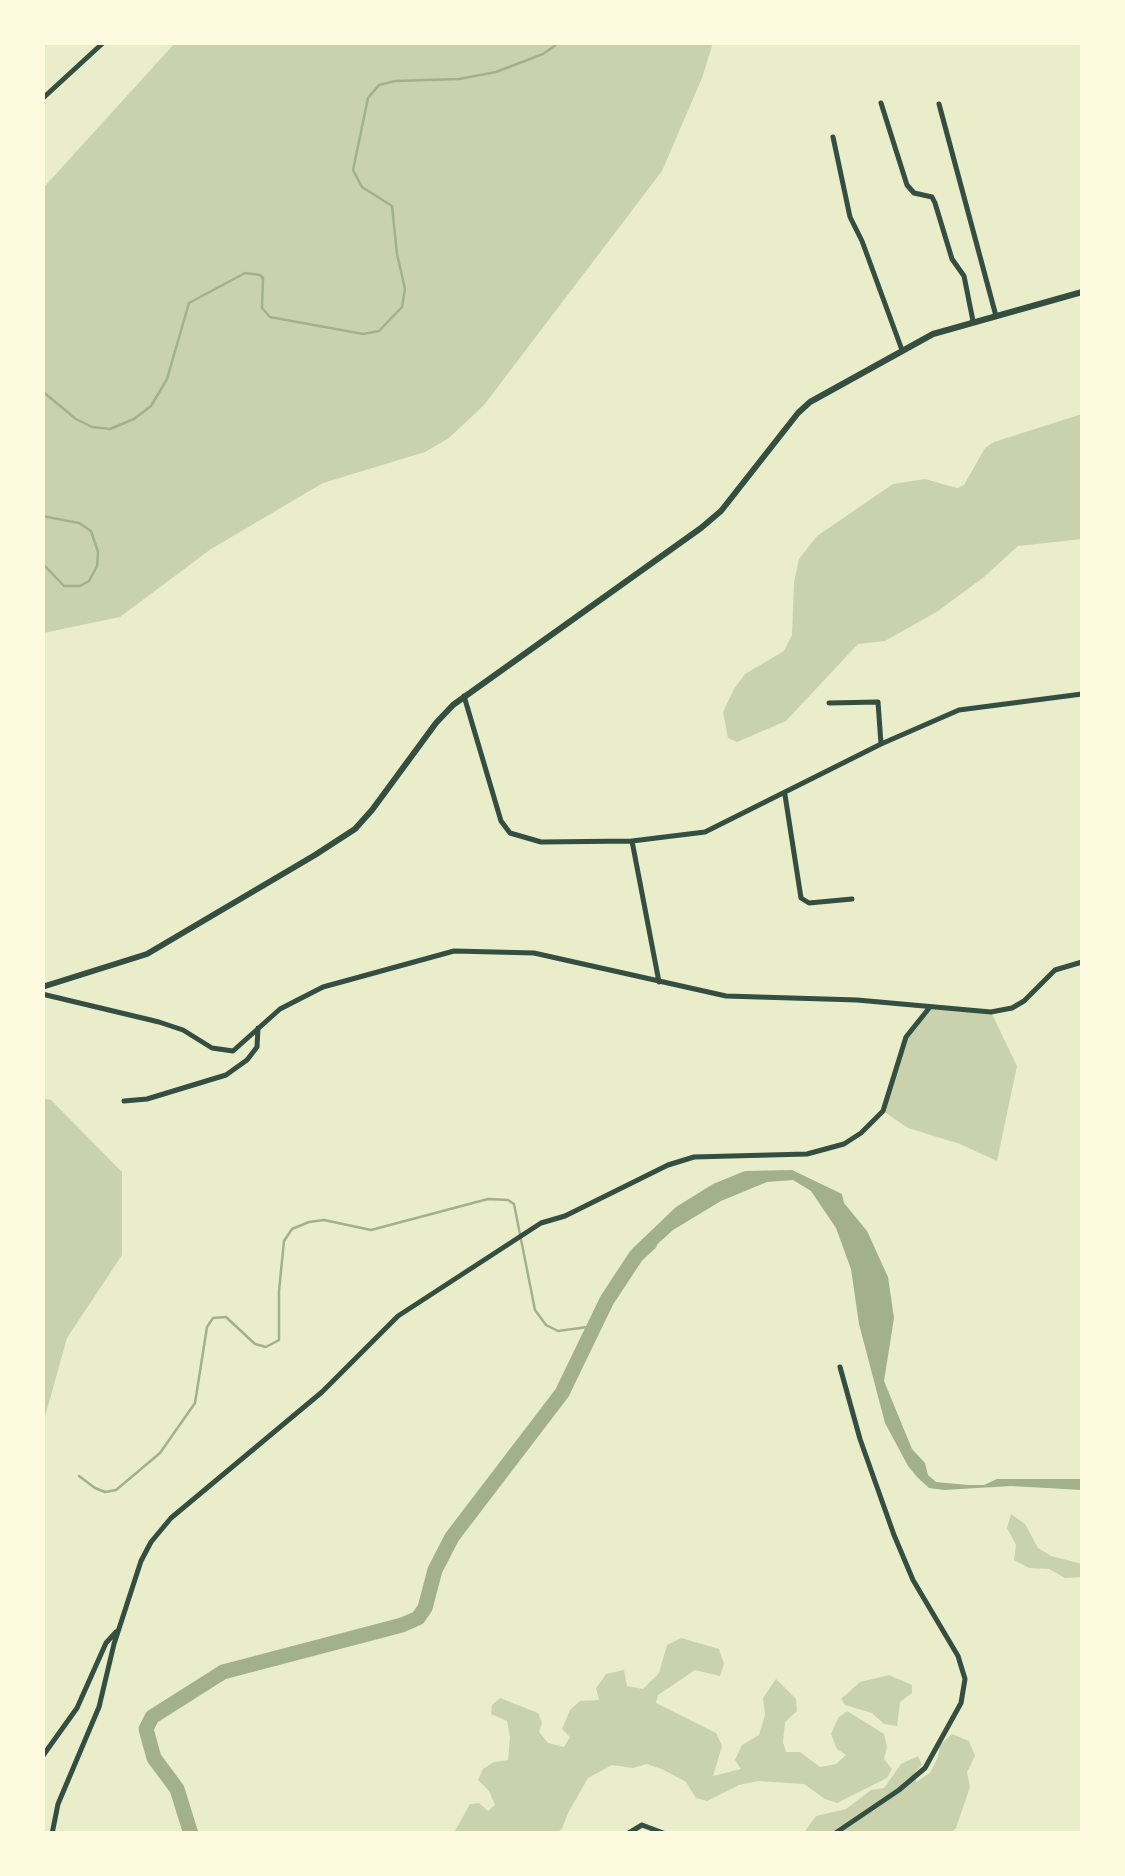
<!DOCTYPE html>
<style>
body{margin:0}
#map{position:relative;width:1125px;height:1876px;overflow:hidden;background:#e9edc9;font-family:"Work Sans",sans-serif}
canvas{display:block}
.frame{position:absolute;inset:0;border:45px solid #fefae0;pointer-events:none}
</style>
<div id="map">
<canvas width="1125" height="1876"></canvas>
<div class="frame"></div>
</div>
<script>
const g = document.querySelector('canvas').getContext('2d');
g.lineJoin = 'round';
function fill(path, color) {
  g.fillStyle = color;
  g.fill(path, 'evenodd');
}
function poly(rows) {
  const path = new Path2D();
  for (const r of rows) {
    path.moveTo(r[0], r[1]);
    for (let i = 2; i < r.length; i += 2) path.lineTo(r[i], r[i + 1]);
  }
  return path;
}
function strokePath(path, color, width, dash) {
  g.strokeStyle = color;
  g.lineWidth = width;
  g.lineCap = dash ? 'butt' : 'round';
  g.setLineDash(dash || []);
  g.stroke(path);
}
const green = poly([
 [175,43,713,43,702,78,662,171,484,405,449,438,425,452,323,483,211,549,120,617,43,633,45,186],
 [1082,414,1082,539,1018,546,984,577,938,611,885,641,858,644,786,721,737,742,728,738,723,712,734,689,745,674,784,651,792,635,794,582,799,559,817,536,893,484,925,479,957,488,964,485,985,448,994,442],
 [930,1007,991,1012,1017,1066,997,1161,960,1144,908,1128,883,1111,906,1037],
 [43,1098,51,1100,122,1172,122,1255,67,1338,43,1424],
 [1011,1514,1025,1524,1038,1548,1051,1556,1082,1564,1082,1577,1065,1578,1049,1569,1029,1568,1014,1560,1016,1545,1007,1528],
 [681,1638,719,1649,724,1664,720,1676,695,1670,658,1695,656,1703,716,1733,722,1746,713,1776,741,1769,735,1760,742,1745,759,1735,765,1715,763,1698,776,1679,796,1699,797,1711,785,1722,783,1742,786,1752,800,1752,820,1767,836,1764,846,1755,837,1749,831,1734,838,1718,847,1711,884,1734,887,1747,884,1759,892,1769,887,1778,837,1803,825,1799,804,1784,758,1781,739,1785,707,1801,696,1798,686,1782,664,1770,647,1764,633,1768,612,1765,588,1778,568,1813,562,1829,556,1833,454,1833,470,1804,479,1803,488,1811,495,1805,489,1791,478,1780,483,1769,494,1762,508,1760,510,1737,507,1721,491,1714,492,1705,500,1698,538,1713,542,1723,539,1732,548,1743,564,1747,570,1737,562,1729,570,1710,580,1701,599,1700,596,1688,606,1674,624,1670,627,1686,643,1689,659,1673,667,1645],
 [889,1675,912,1685,912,1693,900,1702,897,1726,884,1724,872,1713,845,1705,841,1699,860,1682],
 [952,1734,969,1741,975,1756,967,1772,970,1787,956,1828,951,1833,803,1834,816,1816,846,1809,871,1790,884,1788,901,1764,918,1756,922,1765,916,1771,916,1782,930,1773,938,1757,940,1745]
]);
const water = poly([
 [792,1170,842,1194,844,1203,867,1231,888,1277,894,1318,884,1381,912,1449,925,1463,928,1475,936,1482,968,1485,984,1485,997,1479,1082,1479,1082,1490,1011,1486,944,1490,929,1488,917,1477,908,1466,885,1423,859,1324,851,1269,836,1228,811,1191,793,1180,767,1182,721,1201,673,1230,641,1259,632,1249,676,1207,713,1184,745,1171]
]);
const stream = poly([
 [42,391,76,419,92,427,110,429,134,419,151,406,167,379,189,303,245,273,260,275,263,278,262,308,270,317,363,334,379,331,402,307,405,289,397,254,392,206,362,187,353,170,368,98,379,85,395,81,459,79,496,72,543,54,560,42],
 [42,516,79,523,91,531,98,552,97,566,89,581,80,586,64,586,42,563],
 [79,1476,95,1488,105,1492,116,1490,160,1453,195,1403,207,1327,213,1318,226,1317,255,1344,266,1347,279,1340,279,1291,284,1241,292,1229,309,1222,324,1220,371,1230,488,1199,508,1200,514,1204,535,1310,546,1325,558,1331,595,1326]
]);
const river = poly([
 [191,1834,177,1789,154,1758,146,1729,152,1717,223,1672,402,1625,418,1618,425,1608,435,1570,452,1537,562,1393,607,1300,636,1256,650,1243]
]);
const minor = poly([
 [42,99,104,42],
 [881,103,907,185,914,193,932,197,935,203,952,259,964,276,973,321],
 [939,104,996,316],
 [833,137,850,217,862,241,902,350],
 [464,696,501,821,510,833,541,842,632,841,705,832,881,744,959,710,1082,694],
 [829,703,878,702,881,744],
 [785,795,801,898,809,903,852,899],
 [632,841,659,982],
 [42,994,159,1022,183,1030,212,1048,233,1051,280,1009,323,987,454,951,534,953,726,996,857,1000,991,1012,1012,1008,1024,1001,1055,970,1082,962],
 [124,1101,147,1099,226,1075,247,1060,257,1047,258,1028],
 [42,1757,77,1708,106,1643,116,1632],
 [52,1834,58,1804,99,1707,114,1644,141,1561,151,1542,171,1518,322,1392,398,1316,541,1223,565,1216,668,1165,694,1157,807,1154,844,1144,861,1133,883,1111,906,1037,930,1007],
 [627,1834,642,1825,666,1834],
 [834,1834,899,1790,925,1768,961,1703,965,1679,958,1656,913,1580,894,1535,860,1439,840,1367]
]);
const tertiary = poly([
 [42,987,147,954,315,855,355,829,372,810,436,723,453,705,701,528,721,511,798,413,810,402,933,334,1082,292]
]);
fill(green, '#cad2ad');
fill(water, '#a3b18a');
strokePath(stream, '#a3b18a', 2.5);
strokePath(river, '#a3b18a', 15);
strokePath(minor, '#344e41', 5);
strokePath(tertiary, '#344e41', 6);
</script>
